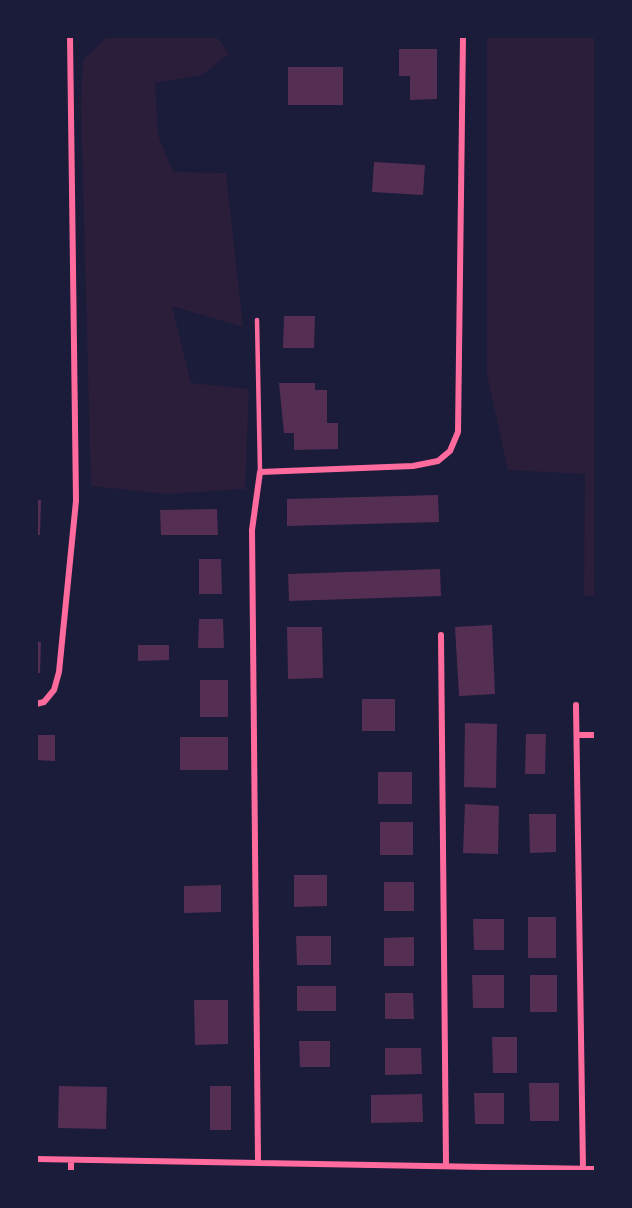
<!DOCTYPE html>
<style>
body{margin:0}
#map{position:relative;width:632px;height:1208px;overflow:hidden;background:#1b1b3a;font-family:"Archivo Narrow",sans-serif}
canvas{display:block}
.frame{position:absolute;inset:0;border:38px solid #1b1b3a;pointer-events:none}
</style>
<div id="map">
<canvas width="632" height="1208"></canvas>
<div class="frame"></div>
</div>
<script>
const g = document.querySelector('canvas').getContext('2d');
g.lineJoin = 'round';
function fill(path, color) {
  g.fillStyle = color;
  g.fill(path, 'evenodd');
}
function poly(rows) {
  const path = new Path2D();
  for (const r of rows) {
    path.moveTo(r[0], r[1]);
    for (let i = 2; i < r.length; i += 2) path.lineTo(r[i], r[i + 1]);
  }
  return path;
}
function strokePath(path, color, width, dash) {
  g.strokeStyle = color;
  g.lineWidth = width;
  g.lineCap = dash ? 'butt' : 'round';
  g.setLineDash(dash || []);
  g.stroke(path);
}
const green = poly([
 [122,36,216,36,229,54,202,75,155,83,158,135,173,172,226,173,243,327,172,306,191,383,249,389,245,489,167,494,91,486,81,104,83,60,106,38],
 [487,36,596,36,596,597,584,595,585,474,508,470,487,375]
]);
const building = poly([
 [399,49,437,49,437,99,410,100,410,76,399,76],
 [288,67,343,67,343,105,288,105],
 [374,162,425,165,423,195,372,192],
 [284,316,315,316,314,348,283,348],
 [279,383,315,383,315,390,327,390,327,423,338,423,338,449,294,450,294,433,284,433],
 [438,495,439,522,287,526,287,499],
 [36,500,41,500,40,535,36,535],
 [217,509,218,535,161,535,160,510],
 [199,559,221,559,222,594,199,594],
 [440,569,441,596,289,601,288,574],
 [199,619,223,619,224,648,198,648],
 [492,625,495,694,459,696,455,627],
 [287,627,322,627,323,678,288,679],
 [36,642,41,642,40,673,36,673],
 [138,645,169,645,169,660,138,661],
 [200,680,228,680,228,717,200,717],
 [362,699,395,699,395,731,362,731],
 [465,723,497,724,496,788,464,787],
 [526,734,546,734,545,774,525,774],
 [36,735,55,735,55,761,36,760],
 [180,737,228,737,228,770,180,770],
 [378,772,412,772,412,804,378,804],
 [465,804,499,806,498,854,463,853],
 [529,814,556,814,556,852,530,853],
 [380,822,413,822,413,855,380,855],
 [294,875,327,875,327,906,294,907],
 [384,882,414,882,414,911,384,911],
 [221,885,221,912,184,913,184,886],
 [528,917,556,917,556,958,528,958],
 [473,919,504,919,504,950,474,950],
 [296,936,331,936,331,965,297,965],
 [414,937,414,966,384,966,384,938],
 [472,975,504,975,504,1008,473,1008],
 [530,975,557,975,557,1012,530,1012],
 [297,986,336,986,336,1011,297,1011],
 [385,993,413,993,414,1019,385,1019],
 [194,1000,228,1000,228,1044,195,1045],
 [492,1037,517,1037,517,1073,493,1073],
 [299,1041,330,1041,330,1067,300,1067],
 [385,1048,421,1048,422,1074,385,1075],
 [529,1083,559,1083,559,1121,530,1121],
 [59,1086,107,1087,106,1129,58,1128],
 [210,1086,231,1086,231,1130,210,1130],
 [474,1093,504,1093,504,1124,475,1124],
 [422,1094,423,1122,371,1123,371,1095]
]);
const service = poly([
 [257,320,260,472]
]);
const minor = poly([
 [441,635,446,1165],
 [36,704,44,702,54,690,59,672,76,501,70,36],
 [576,705,583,1169],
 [577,735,596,735],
 [36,1159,596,1169],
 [71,1160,71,1172],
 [258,1161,252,530,260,472,413,466,438,461,450,451,458,432,463,36]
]);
fill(green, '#2a1e3b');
fill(building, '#542f53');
strokePath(service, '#ff6b9d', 4.5);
strokePath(minor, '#ff6b9d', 6);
</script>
